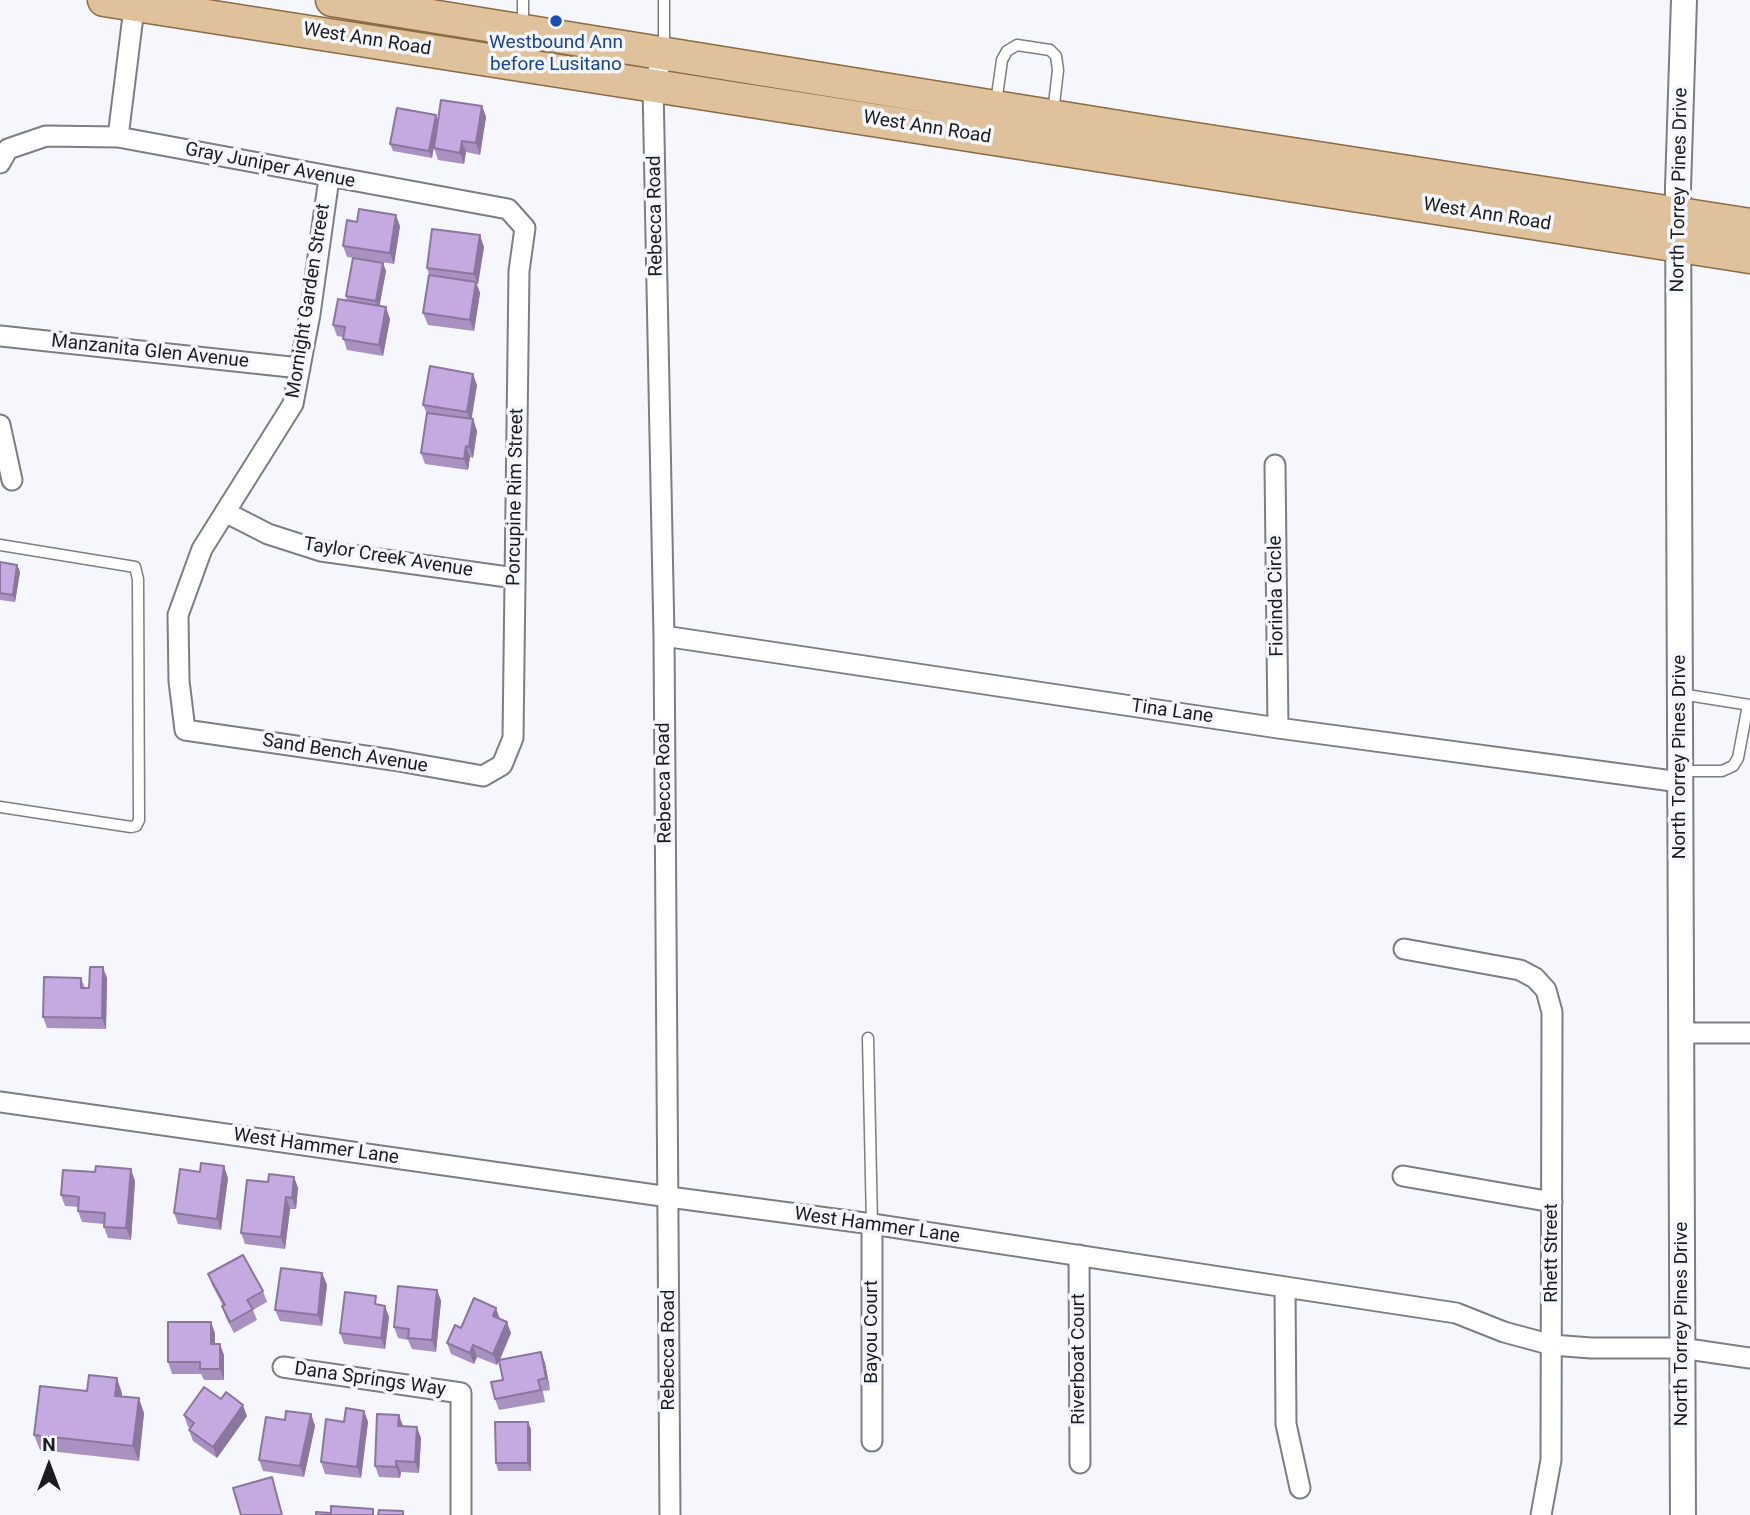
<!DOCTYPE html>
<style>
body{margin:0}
#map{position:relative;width:1750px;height:1515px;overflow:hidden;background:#f6f7fd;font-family:Roboto,sans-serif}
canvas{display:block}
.north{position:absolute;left:14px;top:1431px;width:70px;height:70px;-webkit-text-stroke:5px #f6f7fd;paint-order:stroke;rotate:0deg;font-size:19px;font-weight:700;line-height:28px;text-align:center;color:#1b1c1e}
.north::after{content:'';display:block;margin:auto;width:24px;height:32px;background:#1b1c1e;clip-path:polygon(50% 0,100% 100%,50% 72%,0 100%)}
</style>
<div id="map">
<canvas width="1750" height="1515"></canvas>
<div class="north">N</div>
</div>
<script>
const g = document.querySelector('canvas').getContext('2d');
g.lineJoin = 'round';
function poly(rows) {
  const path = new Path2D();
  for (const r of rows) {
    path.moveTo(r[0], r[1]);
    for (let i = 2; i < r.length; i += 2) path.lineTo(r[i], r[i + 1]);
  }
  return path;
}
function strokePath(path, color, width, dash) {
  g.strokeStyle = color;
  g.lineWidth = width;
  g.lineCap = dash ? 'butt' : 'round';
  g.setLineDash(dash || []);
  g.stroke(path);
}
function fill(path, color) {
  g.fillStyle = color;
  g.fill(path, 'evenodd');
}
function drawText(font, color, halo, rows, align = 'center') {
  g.font = font + ' Roboto,sans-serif';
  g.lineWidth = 7;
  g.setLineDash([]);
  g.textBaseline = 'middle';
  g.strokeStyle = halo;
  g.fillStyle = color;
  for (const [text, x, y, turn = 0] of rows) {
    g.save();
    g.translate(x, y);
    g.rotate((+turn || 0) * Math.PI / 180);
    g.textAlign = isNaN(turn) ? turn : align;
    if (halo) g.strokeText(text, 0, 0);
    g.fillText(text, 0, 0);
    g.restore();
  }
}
const service = poly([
 [523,26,523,0],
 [664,49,664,0],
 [996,103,1002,60,1007,51,1017,45,1050,50,1056,56,1058,70,1053,113],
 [0,545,135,567,138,579,139,820,136,826,131,827,0,807],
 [1681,694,1750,705],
 [1681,771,1722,771,1733,766,1738,758,1748,705],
 [868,1038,872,1224]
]);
const minor = poly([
 [664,53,653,86,664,636,670,1515],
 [118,137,135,0],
 [0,163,8,149,46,136,118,137,508,209,525,228,519,271,513,738,502,765,483,776,393,760,185,730,179,681,178,615,202,549,293,404,310,314,329,178],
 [0,336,300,368],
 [0,425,12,480],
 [1275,465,1278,728],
 [225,512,268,534,321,551,515,578],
 [664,636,1278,728,1680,782],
 [1404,949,1520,970,1535,978,1546,990,1552,1012,1551,1460,1541,1515],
 [1681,1033,1750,1033],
 [0,1102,669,1197,872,1224,1456,1313,1504,1332,1552,1345,1591,1348,1681,1348,1750,1358],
 [1403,1176,1552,1202],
 [1079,1255,1080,1463],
 [1285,1287,1286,1424,1300,1488],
 [283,1367,461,1393,461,1515],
 [872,1441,872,1224]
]);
const tertiary = poly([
 [1683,1515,1678,188,1684,0]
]);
const primary = poly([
 [104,0,1750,257],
 [332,0,1150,132,1750,225]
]);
const wall = poly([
 [482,106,486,117,480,155,466,152,464,164,438,160,434,148,434,146,432,158,393,151,390,144,436,115,438,121],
 [400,226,394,264,347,257,343,246],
 [484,247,477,285,480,293,474,331,428,325,423,313,429,275,427,268],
 [383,263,386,271,379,306,390,319,383,356,347,350,343,337,337,336,333,325,347,301,346,296],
 [477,385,471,419,473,419,477,431,473,458,470,457,468,470,425,464,421,453,427,414,423,405],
 [0,562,17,565,20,572,15,602,0,600],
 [81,978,85,988,89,988,107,978,106,1029,47,1028,43,1017],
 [294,1177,298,1188,296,1209,290,1209,285,1249,245,1244,241,1233,268,1182],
 [228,1178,221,1230,178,1224,174,1213],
 [135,1181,131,1240,108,1238,104,1227,104,1224,82,1222,78,1211,78,1207,65,1206,61,1195],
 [322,1273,327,1285,322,1326,280,1321,275,1310],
 [208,1274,263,1291,267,1302,253,1310,257,1320,234,1333,226,1318,222,1306,223,1306,212,1285],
 [437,1290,441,1301,436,1352,412,1349,408,1340,398,1338,394,1327],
 [379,1305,389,1317,385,1349,344,1344,340,1333],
 [500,1319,511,1333,500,1360,541,1352,545,1363,550,1390,543,1391,545,1402,499,1410,495,1399,503,1380,499,1361,497,1365,477,1357,474,1364,451,1354,447,1343,461,1328],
 [215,1333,215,1344,224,1355,224,1380,204,1380,201,1374,172,1374,168,1362],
 [87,1391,122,1393,122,1396,144,1413,139,1461,40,1450,34,1435],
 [221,1399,247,1416,217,1458,193,1441,189,1430,190,1428,188,1427,184,1415],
 [364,1411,368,1422,361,1478,325,1474,321,1462,344,1422],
 [311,1414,315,1426,304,1477,263,1471,259,1460,285,1420],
 [403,1427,421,1438,419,1473,401,1472,400,1478,379,1477,375,1466],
 [531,1429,531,1471,498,1471,496,1463]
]);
const shadedWall = poly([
 [482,106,486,117,480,155,476,143],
 [436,115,438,122,432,158,429,151],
 [462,141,466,152,464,164,460,153],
 [396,215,400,226,394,264,390,253],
 [480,235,484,247,478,285,474,274],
 [383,263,386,271,379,309,376,301],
 [476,282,480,293,474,331,470,320],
 [386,307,390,319,383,356,379,345],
 [473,374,477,385,471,423,467,412],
 [473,419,477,431,473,458,469,447],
 [466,446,470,457,468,470,464,459],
 [17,565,20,572,15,602,13,595],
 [103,967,107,978,106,1029,102,1018],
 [224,1166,228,1178,221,1230,217,1219],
 [131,1169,135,1181,131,1240,126,1228],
 [294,1177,298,1188,296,1209,292,1198],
 [286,1197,290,1209,285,1249,281,1237],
 [322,1273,327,1285,322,1326,318,1315],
 [437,1290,441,1301,436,1352,432,1340],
 [385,1306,389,1317,385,1349,381,1338],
 [496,1308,500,1319,493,1316],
 [211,1322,215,1333,215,1355,211,1344],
 [507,1322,511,1333,497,1365,493,1354],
 [220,1344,224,1355,224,1380,220,1369],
 [473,1345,477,1357,474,1364,470,1353],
 [541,1352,545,1363,550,1390,546,1378],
 [117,1378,122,1393,120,1410,115,1396],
 [139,1398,144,1413,139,1461,133,1446],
 [243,1405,247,1416,217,1458,213,1447],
 [364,1411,368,1422,361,1478,357,1467],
 [311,1414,315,1426,304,1477,300,1466],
 [399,1415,403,1426,398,1426],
 [528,1422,531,1429,531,1471,528,1463],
 [417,1427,421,1438,419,1473,415,1462],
 [396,1461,401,1472,400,1478,396,1467]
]);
const building = poly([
 [441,100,482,106,476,143,462,141,460,153,434,148,441,100],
 [397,108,436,115,429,151,390,144,397,108],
 [359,209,396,215,390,253,343,246,347,220,357,222,359,209],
 [432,229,480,235,474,274,427,268,432,229],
 [353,258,383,263,376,301,346,296,353,258],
 [429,275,476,282,470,320,423,313,429,275],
 [338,299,386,307,379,345,343,339,345,327,333,325,338,299],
 [430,366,473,374,467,412,423,405,430,366],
 [427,413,473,419,469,447,466,446,464,459,421,453,427,413],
 [0,562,17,565,13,595,0,593,0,562],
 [90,967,103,967,102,1018,43,1017,44,977,81,978,81,988,89,988,90,967],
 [201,1163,224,1166,217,1219,174,1213,180,1169,200,1172,201,1163],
 [96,1166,131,1169,126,1228,104,1227,105,1213,78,1211,79,1197,61,1195,63,1170,95,1172,96,1166],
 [269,1174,294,1177,292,1198,286,1197,281,1237,241,1233,247,1180,268,1182,269,1174],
 [243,1255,263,1291,247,1300,253,1309,230,1322,222,1306,225,1305,208,1274,243,1255],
 [281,1268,322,1273,318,1315,275,1310,281,1268],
 [398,1286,437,1290,432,1340,408,1338,409,1329,394,1327,398,1286],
 [345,1292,376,1296,375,1304,385,1306,381,1338,340,1333,345,1292],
 [474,1298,496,1308,493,1316,507,1322,493,1354,473,1345,470,1353,447,1343,455,1325,461,1328,474,1298],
 [168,1322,211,1322,211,1344,220,1344,220,1369,200,1369,200,1362,168,1362,168,1322],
 [541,1352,546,1378,538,1380,541,1390,495,1399,491,1382,503,1380,499,1360,541,1352],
 [89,1375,117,1378,115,1396,139,1398,133,1446,34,1435,40,1386,87,1391,89,1375],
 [204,1387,221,1399,226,1392,243,1405,213,1447,189,1430,194,1423,184,1415,204,1387],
 [346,1408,364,1411,357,1467,321,1462,326,1419,344,1422,346,1408],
 [286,1411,311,1414,300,1466,259,1460,266,1417,285,1420,286,1411],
 [377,1414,399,1415,398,1426,417,1427,415,1462,396,1461,396,1467,375,1466,377,1414],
 [495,1422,528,1422,528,1463,496,1463,495,1422],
 [272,1477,282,1515,241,1515,233,1488,272,1477],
 [331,1506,373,1509,373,1515,316,1515,316,1512,331,1513,331,1506],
 [379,1510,403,1511,403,1515,378,1515,379,1510]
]);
const markers = [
 [556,21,7,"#1a4fb4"]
];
const streetNames = [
 ["West Ann Road",367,40,9],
 ["West Ann Road",927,128,9],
 ["Gray Juniper Avenue",270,166,11],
 ["North Torrey Pines Drive",1680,190,-89],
 ["West Ann Road",1487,215,9],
 ["Rebecca Road",656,216,-91],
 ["Mornight Garden Street",309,301,-81],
 ["Manzanita Glen Avenue",150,352,6],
 ["Porcupine Rim Street",516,497,-89],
 ["Taylor Creek Avenue",388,558,9],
 ["Fiorinda Circle",1277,596,-91],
 ["Tina Lane",1172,712,8],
 ["Sand Bench Avenue",345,754,9],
 ["North Torrey Pines Drive",1680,757,-90],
 ["Rebecca Road",665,783,-91],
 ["West Hammer Lane",316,1147,8],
 ["West Hammer Lane",877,1226,8],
 ["Rhett Street",1552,1253,-90],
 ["North Torrey Pines Drive",1682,1324,-90],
 ["Bayou Court",872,1332,-90],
 ["Rebecca Road",669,1350,-90],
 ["Riverboat Court",1079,1359,-90],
 ["Dana Springs Way",370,1380,8]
];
const transitNames = [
 ["Westbound Ann",556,43],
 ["before Lusitano",556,65]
];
strokePath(service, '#7d7d82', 13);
strokePath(minor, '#7d7d82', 23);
strokePath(tertiary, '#7d7d82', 28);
strokePath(primary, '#8c6c44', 35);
strokePath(service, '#fff', 10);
strokePath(minor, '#fff', 19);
strokePath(tertiary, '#fff', 24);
strokePath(primary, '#dfc19b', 32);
fill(wall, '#a991c2');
fill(shadedWall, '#8a769e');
fill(building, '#c5a9e1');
strokePath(building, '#8a769e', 2);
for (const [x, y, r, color] of markers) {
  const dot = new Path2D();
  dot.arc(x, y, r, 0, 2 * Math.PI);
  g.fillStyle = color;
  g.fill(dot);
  strokePath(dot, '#f6f7fd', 2.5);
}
drawText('19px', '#1b1c1e', '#f6f7fd', streetNames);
drawText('19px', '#164399', '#f6f7fd', transitNames);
</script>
